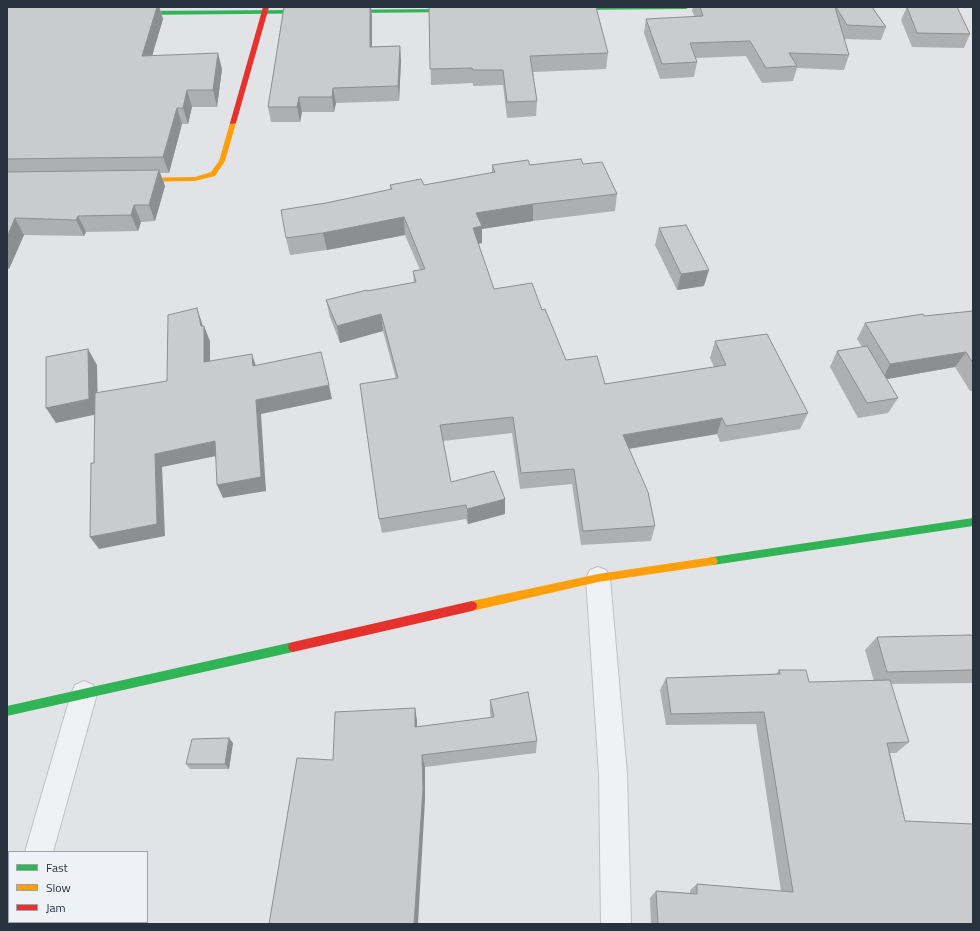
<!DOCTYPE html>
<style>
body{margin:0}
#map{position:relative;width:980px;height:931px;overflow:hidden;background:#e1e3e6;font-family:"Titillium Web",sans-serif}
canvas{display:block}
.frame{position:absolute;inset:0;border:8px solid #28313e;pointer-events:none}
.legend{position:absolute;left:8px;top:851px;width:140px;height:72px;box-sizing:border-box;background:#eef1f5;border:1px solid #9fa4ac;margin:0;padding:5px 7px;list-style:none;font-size:12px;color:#28313e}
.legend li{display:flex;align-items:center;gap:8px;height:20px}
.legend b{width:20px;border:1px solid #9fa4ac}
</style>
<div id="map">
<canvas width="980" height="931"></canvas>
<div class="frame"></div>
<ul class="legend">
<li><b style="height:5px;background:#30b455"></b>Fast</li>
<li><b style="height:5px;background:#ff9f0a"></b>Slow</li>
<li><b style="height:5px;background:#e5322d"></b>Jam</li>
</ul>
</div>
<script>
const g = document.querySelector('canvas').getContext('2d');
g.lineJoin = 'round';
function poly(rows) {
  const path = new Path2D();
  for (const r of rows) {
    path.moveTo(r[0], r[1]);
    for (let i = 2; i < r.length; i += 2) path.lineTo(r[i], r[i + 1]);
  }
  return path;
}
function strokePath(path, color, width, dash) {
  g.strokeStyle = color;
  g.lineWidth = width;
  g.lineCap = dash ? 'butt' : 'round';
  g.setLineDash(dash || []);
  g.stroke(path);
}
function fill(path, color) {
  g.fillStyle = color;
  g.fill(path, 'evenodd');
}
const street = poly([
 [598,567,606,570,610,578,627,774,631,924,601,924,599,774,586,578,590,570,598,567],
 [84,681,93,685,97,694,53,852,25,852,71,694,75,685,84,681],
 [9,911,9,922,34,922,33,924,7,924,7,914,9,911]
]);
const fast = poly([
 [566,7,689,7,686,9,564,10,563,9,566,7],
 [458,9,461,11,460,12,132,15,129,13,132,11,458,9],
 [973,518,973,526,713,565,710,564,708,561,710,558,713,557,973,518],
 [293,642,297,644,298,647,297,650,293,652,7,716,7,706,293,642]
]);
const slow = poly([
 [233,121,236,123,225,161,215,176,195,181,133,182,130,180,133,178,195,177,211,172,219,161,230,123,233,121],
 [713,557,716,558,718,561,716,564,713,565,598,582,472,611,468,609,467,606,468,603,472,601,598,574,713,557]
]);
const jam = poly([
 [263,7,269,7,236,123,231,124,230,123,263,7],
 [472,601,476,603,477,606,476,609,472,611,293,652,289,650,288,647,289,644,293,642,472,601]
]);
const wall = poly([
 [7,7,167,7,166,8,160,8,163,19,152,56,222,69,217,107,192,107,188,124,182,124,169,173,160,173,165,186,155,221,141,222,138,231,86,232,84,236,24,235,9,269,7,269],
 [284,7,371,7,372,17,372,47,400,46,401,61,399,101,336,103,334,112,302,112,300,122,271,122,268,107],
 [429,7,608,53,606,69,533,72,537,101,536,116,507,118,503,85,473,86,473,83,431,85],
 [693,7,872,7,886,27,881,40,844,39,849,55,844,70,797,68,793,81,762,83,746,56,696,58,697,62,694,77,660,79,644,33,646,19,695,17,692,11],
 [907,7,970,34,964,48,912,47,901,20],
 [583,164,617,194,615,211,533,221,482,229,482,243,478,244,494,289,542,310,566,360,605,384,714,367,710,358,715,341,808,413,800,429,720,442,717,434,629,449,655,526,651,541,581,545,572,484,520,489,512,433,443,441,451,482,505,514,468,524,466,519,382,533,379,519,396,379,383,331,340,343,330,317,326,300,367,291,414,283,413,271,420,270,405,235,327,250,290,255,286,238,326,203,390,190,390,185,424,185,492,173,492,165],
 [659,228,704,286,677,290,655,245],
 [973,311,973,391,970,391,955,367,886,379,898,398,888,413,858,418,830,367,837,351,862,347,857,339,865,323,924,316],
 [973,636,973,683,891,684,909,742,896,753,890,753,905,821,973,924,651,924,650,898,656,891,690,893,690,890,697,884,781,891,756,724,666,725,660,690,666,678,776,674,779,670,809,682,874,681,865,650,877,637],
 [490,700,537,741,536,753,425,767,425,800,333,760,415,708,417,721,417,727,491,718,490,713],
 [233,743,229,769,190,769,186,764]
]);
const shadedWall = poly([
 [157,7,159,7,163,19,147,73,142,56],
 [370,7,371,7,372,17,372,62,370,47],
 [400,46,401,61,399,101,398,86],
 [218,53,222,69,217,107,213,90],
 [333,88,336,103,334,112,332,97],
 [187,90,192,107,188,124,183,108],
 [299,97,302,112,300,122,297,107],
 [177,108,182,124,169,173,163,157],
 [159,170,165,186,155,221,149,205],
 [533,204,533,221,482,229,482,243,473,245,473,228,476,213],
 [134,205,141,222,138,231,131,215],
 [78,216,86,232,84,236,76,220],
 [404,217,405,235,327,250,323,233],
 [15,218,24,235,9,269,7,265,7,237],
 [709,270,704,286,677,290,681,274],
 [197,308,202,323,204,332,204,326,210,341,210,376,204,362,201,326],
 [381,314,383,331,340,343,337,326],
 [88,349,97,365,98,414,56,423,46,408],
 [966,352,955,367,882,380,890,364],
 [252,354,257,369,253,366],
 [329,385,332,399,261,414,266,491,223,498,217,485,256,400],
 [722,418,717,434,620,450,623,435],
 [215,441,221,455,162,467,165,536,99,549,90,537,155,454],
 [505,499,505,514,468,524,467,509],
 [415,708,417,721,417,740,415,727],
 [229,738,233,743,229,769,225,764],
 [422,755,425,767,425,800,418,924,414,924]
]);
const building = poly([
 [7,7,157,7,142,56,218,53,213,90,187,90,183,108,177,108,163,157,7,159,7,7],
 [284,7,370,7,370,47,400,46,398,86,333,88,332,97,299,97,297,107,268,107,284,7],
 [429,7,596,7,608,53,530,56,537,101,507,102,503,70,473,70,472,68,430,69,429,7],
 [700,7,835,7,849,55,789,53,797,66,766,68,750,41,690,43,697,62,662,64,646,19,703,16,700,7],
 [836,7,872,7,886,27,847,25,836,7],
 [907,7,957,7,970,34,917,33,907,7],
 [581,159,583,164,602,162,617,194,533,204,476,213,482,226,473,228,494,289,532,283,542,310,545,309,566,360,597,356,605,384,726,365,715,341,767,334,808,413,726,426,722,418,623,435,648,492,655,526,583,531,574,469,521,473,513,417,440,425,451,482,494,471,505,499,467,509,466,505,379,519,360,384,398,378,381,314,337,326,326,300,367,290,367,291,416,282,413,271,425,269,404,217,323,233,286,238,281,210,326,203,392,189,390,185,421,179,424,185,495,172,492,165,528,160,530,165,581,159],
 [159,170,149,205,134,205,131,215,78,216,76,220,15,218,7,237,7,172,159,170],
 [686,225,709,270,681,274,659,228,686,225],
 [197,308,201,326,204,326,204,362,252,354,253,366,321,352,329,385,256,400,261,477,217,485,215,441,155,454,157,524,90,537,91,463,94,463,95,393,167,381,168,315,197,308],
 [973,311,973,363,966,352,890,364,865,323,923,314,924,316,973,311],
 [867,346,898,398,867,403,837,351,867,346],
 [88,349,89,399,46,408,46,357,88,349],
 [970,635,973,636,973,670,887,672,877,637,970,635],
 [779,670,806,670,809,682,890,680,909,742,887,743,905,821,973,824,973,924,658,924,656,891,697,894,697,884,793,892,764,712,671,714,666,678,780,674,779,670],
 [528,692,537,741,422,755,423,789,414,924,269,924,297,758,333,760,335,712,415,708,415,727,494,717,490,700,528,692],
 [229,738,225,764,186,764,192,739,229,738]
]);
strokePath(street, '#bfc1c4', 2);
fill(street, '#f0f1f2');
fill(fast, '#30b455');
fill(slow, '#ff9f0a');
fill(jam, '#e5322d');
fill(wall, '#adafb1');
fill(shadedWall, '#8d8e90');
fill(building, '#c9cbce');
strokePath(building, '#8d8e90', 1);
</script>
